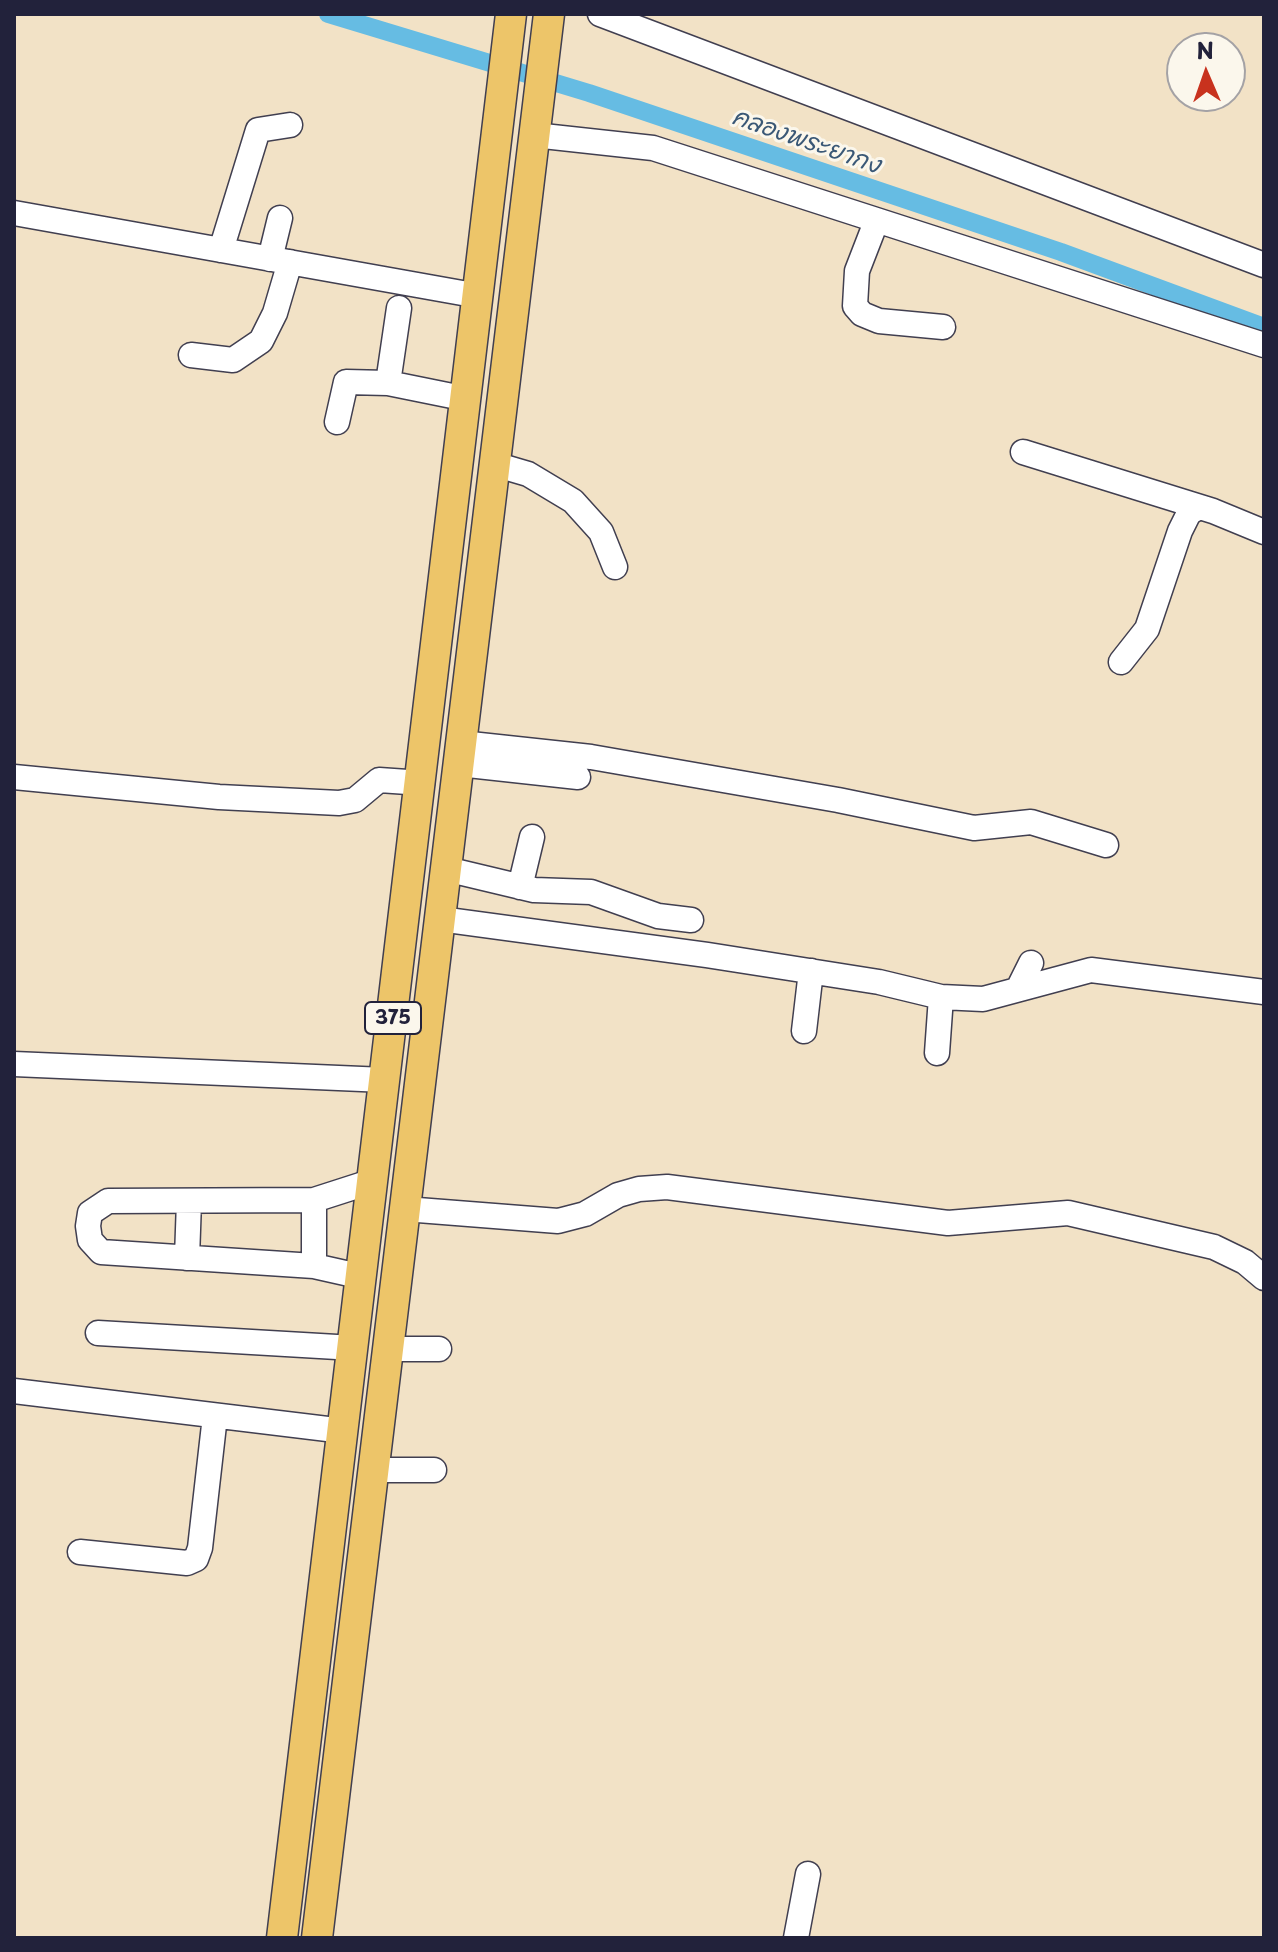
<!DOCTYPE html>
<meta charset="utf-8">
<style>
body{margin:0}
#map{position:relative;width:1278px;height:1952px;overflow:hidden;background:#f2e2c6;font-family:"Playpen Sans",sans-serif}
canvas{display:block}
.frame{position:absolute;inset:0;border:16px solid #22223b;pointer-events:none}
.north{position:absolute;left:1166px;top:32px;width:80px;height:80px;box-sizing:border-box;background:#fbf7ec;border:2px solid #a4a2a5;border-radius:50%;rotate:358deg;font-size:22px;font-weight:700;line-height:32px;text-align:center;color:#22223b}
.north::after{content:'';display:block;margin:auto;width:28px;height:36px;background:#c8321e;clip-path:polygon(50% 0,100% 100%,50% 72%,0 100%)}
</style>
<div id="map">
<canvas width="1278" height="1952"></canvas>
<div class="frame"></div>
<div class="north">N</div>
</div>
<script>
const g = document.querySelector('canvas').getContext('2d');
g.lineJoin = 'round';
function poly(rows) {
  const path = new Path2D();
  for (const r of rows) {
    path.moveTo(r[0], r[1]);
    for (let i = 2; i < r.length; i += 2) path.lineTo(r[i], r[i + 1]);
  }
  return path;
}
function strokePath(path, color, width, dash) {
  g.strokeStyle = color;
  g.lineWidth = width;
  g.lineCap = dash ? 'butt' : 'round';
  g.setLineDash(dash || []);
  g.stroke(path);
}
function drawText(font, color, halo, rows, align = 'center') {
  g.font = font + ' "Playpen Sans","Playpen Sans Thai",sans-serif';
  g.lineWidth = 6;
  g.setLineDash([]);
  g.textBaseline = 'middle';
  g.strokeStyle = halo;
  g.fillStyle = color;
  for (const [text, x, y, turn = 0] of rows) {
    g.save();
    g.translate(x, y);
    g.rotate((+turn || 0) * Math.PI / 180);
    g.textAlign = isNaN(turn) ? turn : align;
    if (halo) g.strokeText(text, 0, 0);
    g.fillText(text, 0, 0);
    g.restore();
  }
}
const canal = poly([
 [328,14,589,93,1061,252,1264,327]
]);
const minor = poly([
 [600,14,1264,265],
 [534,135,653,148,1264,345],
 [14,213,479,296],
 [876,222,857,271,855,306,862,314,879,321,943,327],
 [221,250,258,130,290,125],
 [270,259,280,218],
 [399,308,388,383,467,399],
 [191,355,233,360,261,341,275,313,290,262],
 [337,422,346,382,388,383],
 [1023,452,1213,511,1264,532],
 [494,464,528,474,573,501,601,532,615,567],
 [1121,662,1147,629,1180,531,1189,513,1199,507],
 [461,743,591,757,838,800,974,828,1031,822,1106,845],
 [459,764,578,777],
 [14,777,219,797,339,803,355,800,379,780,422,783],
 [446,869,534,890,591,892,658,916,691,920],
 [520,887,532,837],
 [440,919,707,955,879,982,941,997,983,999,1091,970,1264,992],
 [1018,989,1031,963],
 [804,1031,811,971],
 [937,1053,941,997],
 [14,1064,385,1080],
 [405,1209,558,1221,585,1214,618,1195,639,1189,667,1187,948,1223,1068,1213,1214,1247,1245,1262,1264,1278],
 [187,1258,189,1201],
 [314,1266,314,1200],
 [363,1277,314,1266,101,1252,90,1240,88,1226,90,1213,108,1201,314,1200,373,1181],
 [98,1333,354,1348],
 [388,1349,439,1349],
 [14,1391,344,1431],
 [373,1470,434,1470],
 [80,1552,187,1563,196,1559,200,1548,215,1416],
 [796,1938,808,1874]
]);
const major = poly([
 [282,1938,511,14],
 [317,1938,549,14]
]);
const shields = [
 [393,1018,56]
];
const shieldNames = [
 ["375",393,1018]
];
const waterNames = [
 ["คลองพระยากง",806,142,19]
];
strokePath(canal, '#66bce3', 18);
strokePath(minor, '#413f50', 27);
strokePath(major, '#413f50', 33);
strokePath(minor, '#fff', 24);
strokePath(major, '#edc569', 30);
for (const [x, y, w] of shields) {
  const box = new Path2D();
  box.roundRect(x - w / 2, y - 16, w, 32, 6);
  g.fillStyle = '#fbf7ec';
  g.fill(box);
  strokePath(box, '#22223b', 2);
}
drawText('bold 20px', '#22223b', null, shieldNames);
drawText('italic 24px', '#3a5876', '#fbf7ec', waterNames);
</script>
